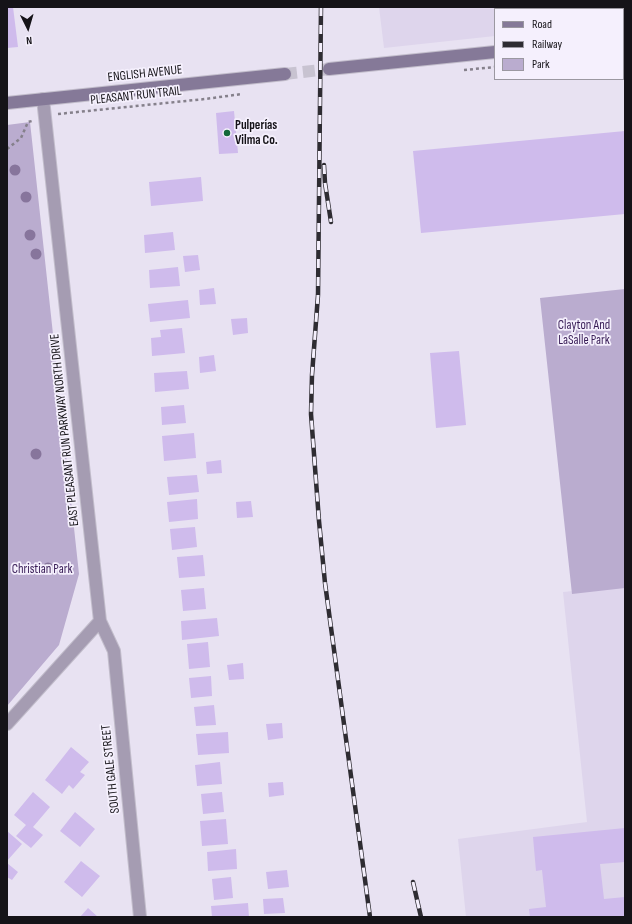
<!DOCTYPE html>
<meta charset="utf-8">
<style>
body{margin:0}
#map{position:relative;width:632px;height:924px;overflow:hidden;background:#e8e2f2;font-family:"Sofia Sans Condensed",sans-serif}
canvas{display:block}
.frame{position:absolute;inset:0;border:8px solid #151318;pointer-events:none}
.legend{position:absolute;left:494px;top:8px;width:130px;height:72px;box-sizing:border-box;background:#f5f0fd;border:1px solid #9b98a1;margin:0;padding:5px 7px;list-style:none;font-size:12px;color:#151318}
.legend li{display:flex;align-items:center;gap:8px;height:20px}
.legend b{width:20px;border:1px solid #9b98a1}
.north{position:absolute;left:8px;top:8px;width:40px;height:40px;-webkit-text-stroke:3px #f5f0fd;paint-order:stroke;rotate:175deg;font-size:11px;font-weight:700;line-height:16px;text-align:center;color:#151318}
.north::after{content:'';display:block;margin:auto;width:14px;height:18px;background:#151318;clip-path:polygon(50% 0,100% 100%,50% 72%,0 100%)}
</style>
<div id="map">
<canvas width="632" height="924"></canvas>
<div class="frame"></div>
<ul class="legend">
<li><b style="height:5px;background:#857998"></b>Road</li>
<li><b style="height:5px;background:#2e2c32"></b>Railway</li>
<li><b style="height:11px;background:#baaccf"></b>Park</li>
</ul>
<div class="north">N</div>
</div>
<script>
const g = document.querySelector('canvas').getContext('2d');
g.lineJoin = 'round';
function fill(path, color) {
  g.fillStyle = color;
  g.fill(path, 'evenodd');
}
function poly(rows) {
  const path = new Path2D();
  for (const r of rows) {
    path.moveTo(r[0], r[1]);
    for (let i = 2; i < r.length; i += 2) path.lineTo(r[i], r[i + 1]);
  }
  return path;
}
function strokePath(path, color, width, dash) {
  g.strokeStyle = color;
  g.lineWidth = width;
  g.lineCap = dash ? 'butt' : 'round';
  g.setLineDash(dash || []);
  g.stroke(path);
}
function drawText(font, color, halo, rows, align = 'center') {
  g.font = font + ' "Sofia Sans Condensed",sans-serif';
  g.lineWidth = 3.5;
  g.setLineDash([]);
  g.textBaseline = 'middle';
  g.strokeStyle = halo;
  g.fillStyle = color;
  for (const [text, x, y, turn = 0] of rows) {
    g.save();
    g.translate(x, y);
    g.rotate((+turn || 0) * Math.PI / 180);
    g.textAlign = isNaN(turn) ? turn : align;
    if (halo) g.strokeText(text, 0, 0);
    g.fillText(text, 0, 0);
    g.restore();
  }
}
const built = poly([
 [379,7,625,7,625,23,623,23,623,9,495,9,495,36,384,48],
 [625,586,625,917,466,917,458,839,587,822,563,592]
]);
const green = poly([
 [30,122,79,574,59,645,7,706,7,125],
 [625,289,625,588,572,594,540,298]
]);
const building = poly([
 [7,7,13,7,18,47,7,48],
 [234,111,238,153,219,154,216,113],
 [625,131,625,214,421,233,413,151],
 [201,177,203,201,151,206,149,182],
 [173,232,175,250,145,253,144,235],
 [198,255,200,270,185,272,183,256],
 [178,267,180,286,150,288,149,270],
 [214,288,216,304,200,305,199,290],
 [188,300,190,318,150,322,148,304],
 [247,318,248,333,233,335,231,319],
 [182,328,185,353,152,356,151,338,161,337,160,330],
 [459,351,466,425,436,428,430,353],
 [214,355,216,371,200,373,199,357],
 [187,371,189,389,155,392,154,373],
 [184,405,186,423,162,425,161,407],
 [194,433,196,458,164,461,162,436],
 [221,460,222,473,207,474,206,462],
 [197,475,199,492,169,495,167,477],
 [197,499,198,519,169,522,167,502],
 [251,501,253,517,237,518,236,502],
 [195,527,197,547,172,550,170,529],
 [203,555,205,576,179,578,177,557],
 [204,588,206,609,183,611,181,590],
 [217,618,219,636,182,640,181,621],
 [208,642,210,667,189,669,187,644],
 [243,663,244,679,229,680,227,665],
 [211,676,212,696,191,698,189,678],
 [214,705,216,725,196,726,194,707],
 [282,723,283,738,268,740,266,724],
 [228,732,229,753,198,755,196,734],
 [71,747,89,762,80,772,85,775,73,789,69,785,62,794,45,780],
 [220,762,222,784,197,786,195,765],
 [283,782,284,795,269,797,268,783],
 [33,792,50,807,33,827,43,835,31,848,16,836,26,825,14,815],
 [222,792,224,812,203,814,201,794],
 [75,812,95,829,80,847,60,831],
 [226,819,228,844,202,846,200,821],
 [625,828,625,862,600,864,604,899,625,897,625,917,530,917,529,909,546,907,542,870,536,871,533,837],
 [7,831,22,844,7,861],
 [236,849,237,869,208,871,207,852],
 [81,861,100,876,82,897,64,882],
 [7,863,18,872,12,880,7,877],
 [287,870,289,887,268,889,266,872],
 [231,877,233,898,214,900,212,879],
 [283,898,285,913,264,914,263,899],
 [248,903,249,917,212,917,211,906],
 [88,908,98,917,80,917]
]);
const secondaryTunnel = poly([
 [285,74,329,69]
]);
const path = poly([
 [623,54,625,54],
 [464,70,495,67],
 [58,114,205,99,242,94],
 [7,149,21,138,28,122,32,121]
]);
const minor = poly([
 [100,621,114,651,140,917],
 [7,724,100,621,43,99]
]);
const secondary = poly([
 [623,38,625,38],
 [329,69,495,52],
 [7,103,285,74]
]);
const rail = poly([
 [321,7,318,295,312,375,311,414,319,521,325,583,370,917],
 [324,165,325,183,331,222],
 [413,882,421,917]
]);
const trees = [
 [15,170],
 [26,197],
 [30,235],
 [36,254],
 [36,454],
 [48,568]
];
const markers = [
 [227,133,4,"#136839"]
];
const streetNames = [
 ["ENGLISH AVENUE",145,74,-6],
 ["PLEASANT RUN TRAIL",136,96,-6],
 ["EAST PLEASANT RUN PARKWAY NORTH DRIVE",65,430,-96],
 ["SOUTH GALE STREET",111,769,-96]
];
const poiNames = [
 ["Pulperías",235,126],
 ["Vilma Co.",235,141]
];
const parkNames = [
 ["Clayton And",584,326],
 ["LaSalle Park",584,341],
 ["Christian Park",42,570]
];
fill(built, '#ded5ec');
fill(green, '#baaccf');
fill(building, '#cfbbec');
strokePath(secondaryTunnel, '#c8c3d1', 12, [12, 6]);
strokePath(minor, '#c2bdcb', 14);
strokePath(secondary, '#c2bdcb', 14);
strokePath(path, '#85808b', 2.5, [3, 3]);
strokePath(minor, '#a59cb2', 12);
strokePath(secondary, '#857998', 12);
strokePath(rail, '#2e2c32', 4.5);
strokePath(rail, '#f5f0fd', 3, [9]);
g.fillStyle = '#87759c';
for (const [x, y] of trees) {
  g.beginPath();
  g.arc(x, y, 5.5, 0, 2 * Math.PI);
  g.fill();
}
for (const [x, y, r, color] of markers) {
  const dot = new Path2D();
  dot.arc(x, y, r, 0, 2 * Math.PI);
  g.fillStyle = color;
  g.fill(dot);
  strokePath(dot, '#f5f0fd', 1.5);
}
drawText('13px', '#151318', '#f5f0fd', streetNames);
drawText('bold 13px', '#151318', '#f5f0fd', poiNames, 'left');
drawText('13px', '#381c56', '#f5f0fd', parkNames);
</script>
